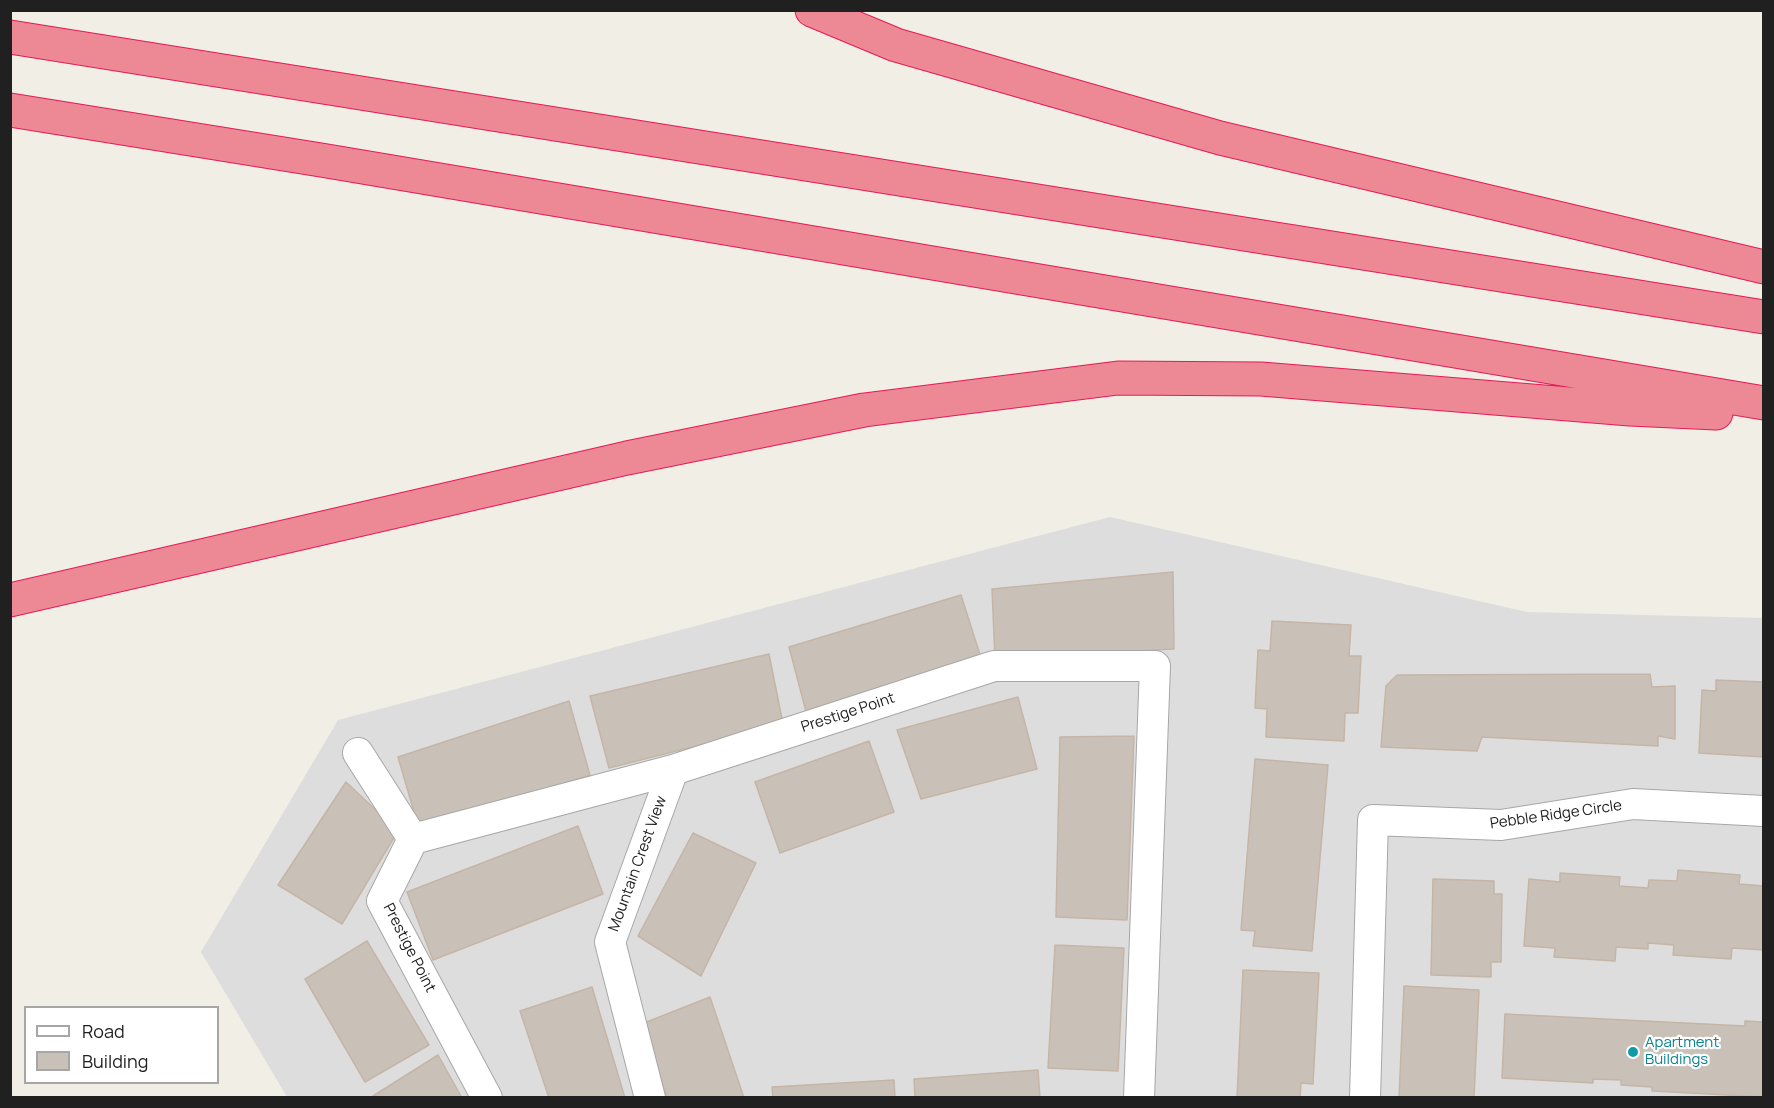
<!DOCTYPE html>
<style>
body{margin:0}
#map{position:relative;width:1774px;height:1108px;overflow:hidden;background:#f1eee5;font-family:Manrope,sans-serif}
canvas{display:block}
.frame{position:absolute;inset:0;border:12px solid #202020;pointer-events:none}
.legend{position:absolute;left:24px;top:1006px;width:195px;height:78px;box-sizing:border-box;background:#fff;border:2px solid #a6a6a6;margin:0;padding:8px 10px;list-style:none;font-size:18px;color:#202020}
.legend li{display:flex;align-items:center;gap:12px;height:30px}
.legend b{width:30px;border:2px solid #a6a6a6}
</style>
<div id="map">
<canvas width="1774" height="1108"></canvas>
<div class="frame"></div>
<ul class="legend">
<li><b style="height:8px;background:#fff"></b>Road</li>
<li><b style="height:16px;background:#c9c1b8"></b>Building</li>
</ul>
</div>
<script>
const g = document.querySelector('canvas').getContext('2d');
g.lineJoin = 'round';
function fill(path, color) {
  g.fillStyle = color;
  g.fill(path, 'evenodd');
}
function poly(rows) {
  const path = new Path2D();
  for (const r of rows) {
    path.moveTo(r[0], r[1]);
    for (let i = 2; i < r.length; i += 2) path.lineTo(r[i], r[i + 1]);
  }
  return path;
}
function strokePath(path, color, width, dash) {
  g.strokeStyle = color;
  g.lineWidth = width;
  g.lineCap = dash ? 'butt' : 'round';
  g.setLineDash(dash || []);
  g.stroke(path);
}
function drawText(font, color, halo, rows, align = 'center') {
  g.font = font + ' Manrope,sans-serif';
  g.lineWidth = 4.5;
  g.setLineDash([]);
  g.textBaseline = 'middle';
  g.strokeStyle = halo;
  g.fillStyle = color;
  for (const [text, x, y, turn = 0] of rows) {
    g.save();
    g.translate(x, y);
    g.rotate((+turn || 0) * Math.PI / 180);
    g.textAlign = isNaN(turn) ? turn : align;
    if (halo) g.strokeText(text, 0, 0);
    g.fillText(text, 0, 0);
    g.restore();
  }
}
const residential = poly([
 [1110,517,1527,612,1763,618,1763,1097,287,1097,201,952,338,720]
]);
const building = poly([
 [1173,572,1174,649,995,659,992,589,1173,572],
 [961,595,981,658,808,719,789,647,961,595],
 [1272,621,1351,625,1349,656,1361,656,1358,713,1345,713,1344,741,1266,737,1267,709,1255,708,1258,650,1270,651,1272,621],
 [769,654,783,724,609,768,590,696,769,654],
 [1650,674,1652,687,1675,686,1675,739,1658,736,1658,746,1482,737,1477,751,1381,747,1386,686,1397,675,1650,674],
 [1716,680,1764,682,1764,757,1699,753,1702,690,1716,691,1716,680],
 [1018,697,1037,769,921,799,897,730,1018,697],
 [569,701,590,775,419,829,398,757,569,701],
 [1134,736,1127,920,1056,917,1060,737,1134,736],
 [869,741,894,812,780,853,755,782,869,741],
 [1255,759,1328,765,1312,951,1253,946,1255,931,1241,930,1255,759],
 [346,782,398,831,342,924,278,885,346,782],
 [578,826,603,894,433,960,407,892,578,826],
 [693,833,756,863,701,976,638,936,693,833],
 [1678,870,1740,875,1739,884,1764,886,1764,950,1732,948,1731,959,1673,955,1674,945,1648,943,1648,949,1616,947,1615,961,1554,957,1555,948,1524,946,1529,879,1560,882,1560,873,1620,877,1619,886,1648,888,1649,880,1677,881,1678,870],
 [1433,879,1494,881,1494,894,1502,894,1501,962,1491,962,1491,977,1431,975,1433,879],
 [367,941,429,1045,365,1082,305,979,367,941],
 [1055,945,1124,948,1118,1071,1048,1068,1055,945],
 [1243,970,1319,973,1313,1084,1301,1083,1300,1098,1237,1098,1243,970],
 [1404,986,1479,990,1474,1098,1399,1098,1404,986],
 [592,987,625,1098,549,1098,520,1011,592,987],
 [710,997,744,1098,667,1098,644,1023,710,997],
 [1505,1014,1745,1026,1745,1021,1764,1022,1764,1097,1652,1091,1652,1087,1621,1085,1621,1080,1593,1079,1593,1083,1502,1078,1505,1014],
 [438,1055,462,1098,374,1098,373,1096,438,1055],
 [1038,1070,1040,1098,915,1098,914,1079,1038,1070],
 [894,1080,895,1098,773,1098,772,1087,894,1080]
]);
const street = poly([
 [358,753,413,839],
 [487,1098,382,901,413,839,673,770,994,666,1155,666,1139,1098],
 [650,1098,610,942,673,770],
 [1365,1098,1373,820,1501,825,1633,804,1764,811]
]);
const highway = poly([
 [812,10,896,45,1220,138,1764,267],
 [10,37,1764,317],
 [10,110,321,160,1764,403],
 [10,600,627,458,864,410,1118,378,1261,379,1630,409,1716,413]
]);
const markers = [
 [1633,1052,6,"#0f9aa8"]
];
const streetNames = [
 ["Prestige Point",848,713,-18],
 ["Pebble Ridge Circle",1556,815,-8],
 ["Mountain Crest View",638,864,-70],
 ["Prestige Point",409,948,63]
];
const cultureNames = [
 ["Apartment",1645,1043],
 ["Buildings",1645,1060]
];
fill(residential, '#dedddd');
fill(building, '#c9c1b8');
strokePath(building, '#c4b5a7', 1.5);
strokePath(street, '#a7a7a7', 32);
strokePath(highway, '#e71a55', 35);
strokePath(street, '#fff', 30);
strokePath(highway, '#ed8895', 33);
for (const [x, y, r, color] of markers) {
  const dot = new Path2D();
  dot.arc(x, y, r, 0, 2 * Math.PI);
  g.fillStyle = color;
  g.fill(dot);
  strokePath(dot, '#fff', 2);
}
drawText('15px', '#202020', '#fff', streetNames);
drawText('15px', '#0d838f', '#fff', cultureNames, 'left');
</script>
